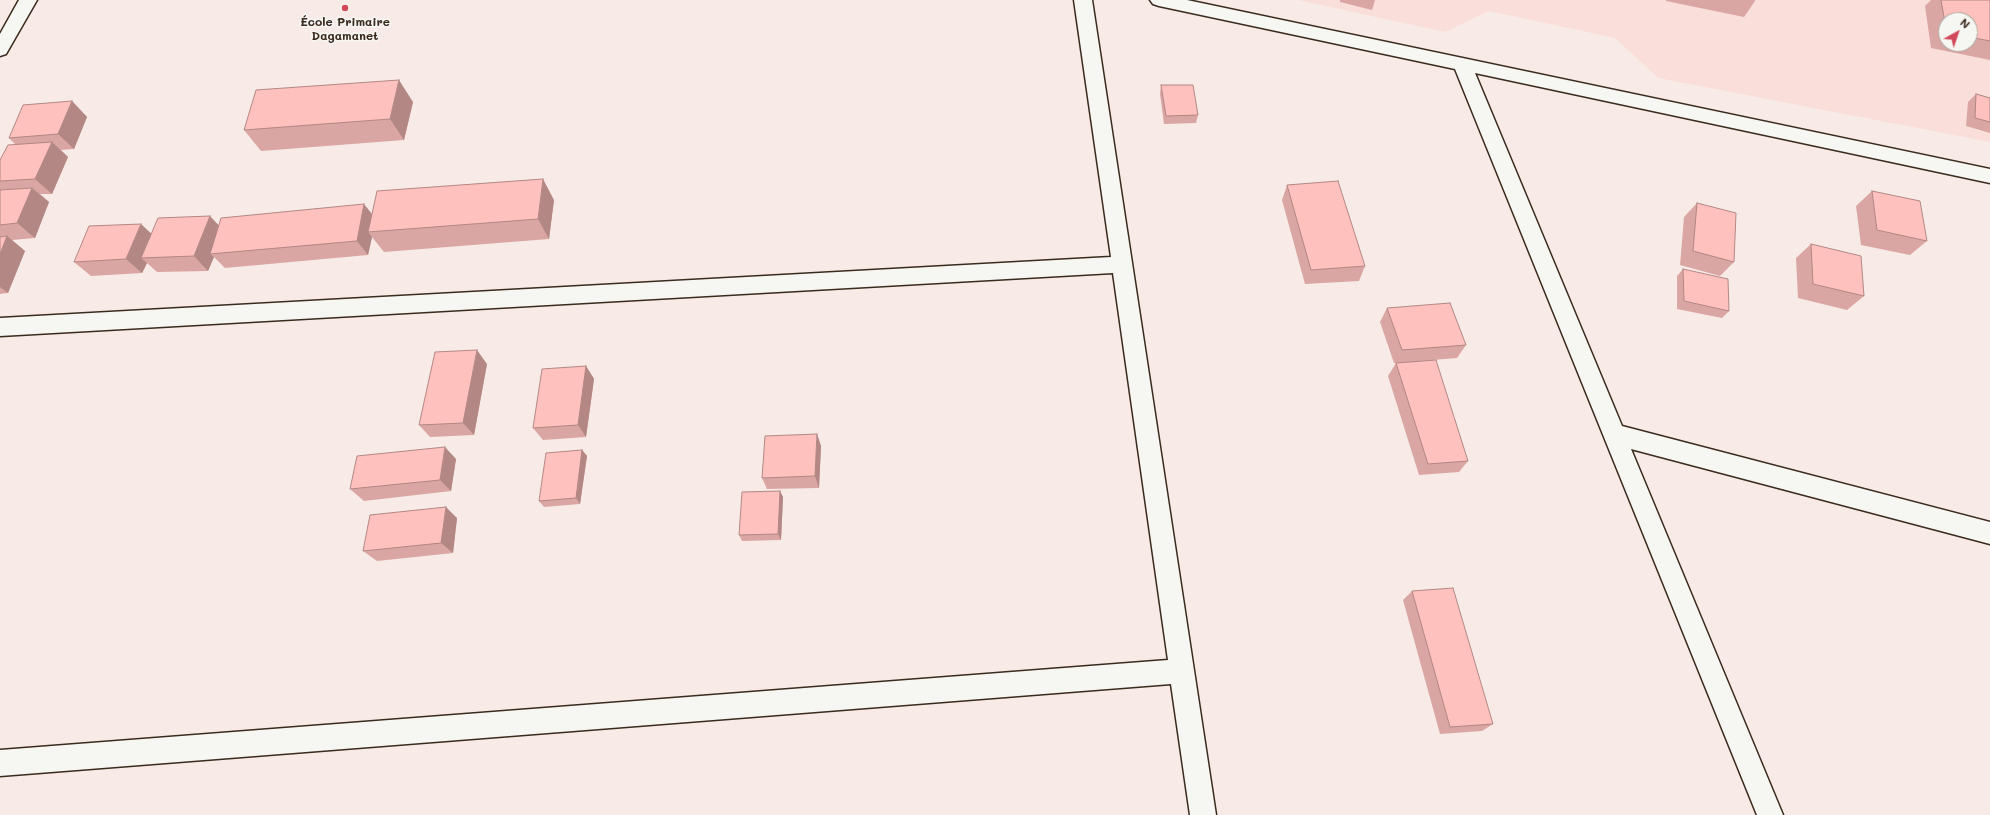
<!DOCTYPE html>
<meta charset="utf-8">
<style>
body{margin:0}
#map{position:relative;width:1990px;height:815px;overflow:hidden;background:#f8ebe7;font-family:Mali,sans-serif}
canvas{display:block}
.north{position:absolute;left:1938px;top:12px;width:40px;height:40px;box-sizing:border-box;background:#f6f6f2;border:1px solid #aba49d;border-radius:50%;rotate:40deg;font-size:11px;font-weight:700;line-height:16px;text-align:center;color:#3b2a1e}
.north::after{content:'';display:block;margin:auto;width:14px;height:18px;background:#d1495b;clip-path:polygon(50% 0,100% 100%,50% 72%,0 100%)}
</style>
<div id="map">
<canvas width="1990" height="815"></canvas>
<div class="north">N</div>
</div>
<script>
const g = document.querySelector('canvas').getContext('2d');
g.lineJoin = 'round';
function fill(path, color) {
  g.fillStyle = color;
  g.fill(path, 'evenodd');
}
function poly(rows) {
  const path = new Path2D();
  for (const r of rows) {
    path.moveTo(r[0], r[1]);
    for (let i = 2; i < r.length; i += 2) path.lineTo(r[i], r[i + 1]);
  }
  return path;
}
function strokePath(path, color, width, dash) {
  g.strokeStyle = color;
  g.lineWidth = width;
  g.lineCap = dash ? 'butt' : 'round';
  g.setLineDash(dash || []);
  g.stroke(path);
}
function drawText(font, color, halo, rows, align = 'center') {
  g.font = font + ' Mali,sans-serif';
  g.lineWidth = 3;
  g.setLineDash([]);
  g.textBaseline = 'middle';
  g.strokeStyle = halo;
  g.fillStyle = color;
  for (const [text, x, y, turn = 0] of rows) {
    g.save();
    g.translate(x, y);
    g.rotate((+turn || 0) * Math.PI / 180);
    g.textAlign = isNaN(turn) ? turn : align;
    if (halo) g.strokeText(text, 0, 0);
    g.fillText(text, 0, 0);
    g.restore();
  }
}
const built = poly([
 [1298,0,1990,0,1990,142,1658,78,1615,38,1489,11,1445,32],
 [1946,20,1970,20,1970,44,1946,44]
]);
const minor = poly([
 [19,0,37,0,6,54,0,56,0,34,19,0],
 [1074,0,1092,0,1216,815,1190,815,1171,684,0,776,0,750,1168,660,1113,273,0,336,0,318,1111,257,1074,0],
 [1150,0,1187,0,1990,169,1990,183,1475,73,1622,426,1990,522,1990,544,1631,449,1783,815,1757,815,1455,69,1159,6,1153,4,1150,0]
]);
const wall = poly([
 [1340,0,1375,0,1372,10,1340,2],
 [1666,0,1755,0,1755,1,1744,17,1666,1],
 [1931,0,1990,0,1990,60,1931,48,1925,6],
 [1946,20,1970,20,1970,44,1946,44],
 [1161,85,1198,115,1196,123,1164,124,1160,94],
 [1976,94,1990,98,1990,133,1966,126,1968,102],
 [72,101,87,117,74,149,61,150,68,157,52,194,40,194,49,202,35,238,12,240,25,251,8,293,0,294,0,160,15,144,9,138],
 [413,102,404,140,261,151,244,130],
 [1287,185,1365,266,1359,281,1305,284,1282,200],
 [1872,191,1927,241,1910,255,1861,245,1856,206],
 [554,200,549,239,384,252,372,237,368,255,225,268,214,257,208,271,157,272,147,263,142,273,91,276,74,262,152,234,219,225,372,215],
 [1697,203,1734,262,1720,276,1680,265,1684,217],
 [1811,244,1864,296,1847,310,1798,298,1796,258],
 [1683,269,1729,311,1722,318,1677,309,1677,276],
 [1387,308,1466,345,1457,358,1420,361,1468,461,1459,472,1419,475,1388,376,1396,363,1394,363,1380,322],
 [487,364,474,435,430,437,419,425],
 [586,366,594,379,586,437,543,440,533,428],
 [817,434,821,446,819,488,767,489,762,478],
 [582,450,587,456,580,504,544,507,539,501],
 [456,459,451,491,364,501,350,489],
 [780,491,783,497,781,540,742,541,739,535],
 [457,518,453,553,377,561,363,551],
 [1412,591,1493,724,1482,731,1440,734,1403,600]
]);
const shadedWall = poly([
 [399,80,413,102,404,140,390,119],
 [72,101,87,117,74,149,58,134],
 [52,142,68,157,52,194,35,179],
 [543,179,554,200,549,239,538,219],
 [32,188,49,202,35,238,17,223],
 [364,204,376,219,368,232,372,237,368,255,357,241],
 [210,216,224,231,210,254,214,257,208,271,194,256],
 [141,224,156,238,141,258,147,263,142,273,126,259],
 [7,236,25,251,8,293,0,287,0,254],
 [477,350,487,364,474,435,463,423],
 [586,366,594,379,586,437,578,425],
 [817,434,821,446,819,488,815,476],
 [445,447,456,459,451,491,440,480],
 [582,450,587,456,580,504,576,498],
 [780,491,783,497,781,540,778,534],
 [446,507,457,518,453,553,441,543]
]);
const building = poly([
 [1941,0,1990,0,1990,41,1970,37,1970,20,1946,20,1946,28,1941,0],
 [399,80,390,119,244,130,256,90,399,80],
 [1161,85,1193,85,1198,115,1166,116,1161,85],
 [1976,94,1990,98,1990,122,1975,118,1976,94],
 [72,101,58,134,9,138,23,105,72,101],
 [52,142,35,179,0,181,0,160,8,145,52,142],
 [543,179,538,219,368,232,377,191,543,179],
 [1338,181,1365,266,1311,270,1287,185,1338,181],
 [32,188,17,223,0,225,0,190,32,188],
 [1872,191,1920,201,1927,241,1877,230,1872,191],
 [1697,203,1736,213,1734,262,1693,251,1697,203],
 [364,204,357,241,210,254,221,218,364,204],
 [210,216,194,256,141,258,158,218,210,216],
 [141,224,126,259,74,262,89,226,141,224],
 [7,236,0,254,0,237,7,236],
 [1811,244,1861,256,1864,296,1813,284,1811,244],
 [1683,269,1728,279,1729,311,1684,301,1683,269],
 [1450,303,1466,345,1402,350,1387,308,1450,303],
 [477,350,463,423,419,425,435,352,477,350],
 [1436,360,1468,461,1428,464,1396,363,1436,360],
 [586,366,578,425,533,428,542,369,586,366],
 [817,434,815,476,762,478,765,436,817,434],
 [445,447,440,480,350,489,357,456,445,447],
 [582,450,576,498,539,501,546,453,582,450],
 [780,491,778,534,739,535,742,492,780,491],
 [446,507,441,543,363,551,370,515,446,507],
 [1453,588,1493,724,1450,727,1412,591,1453,588]
]);
const markers = [
 [345,8,4,"#d1495b"]
];
const farPoinames = [
 ["École Primaire",345,22],
 ["Dagamanet",345,36]
];
fill(built, '#fadeda');
strokePath(minor, '#3b2a1e', 3);
fill(minor, '#f6f6f2');
fill(wall, '#daa6a3');
fill(shadedWall, '#b28784');
fill(building, '#fec1bd');
strokePath(building, '#b28784', 1);
for (const [x, y, r, color] of markers) {
  const dot = new Path2D();
  dot.arc(x, y, r, 0, 2 * Math.PI);
  g.fillStyle = color;
  g.fill(dot);
  strokePath(dot, '#f6f6f2', 1.5);
}
drawText('bold 12px', '#3b2a1e', '#f6f6f2', farPoinames);
</script>
